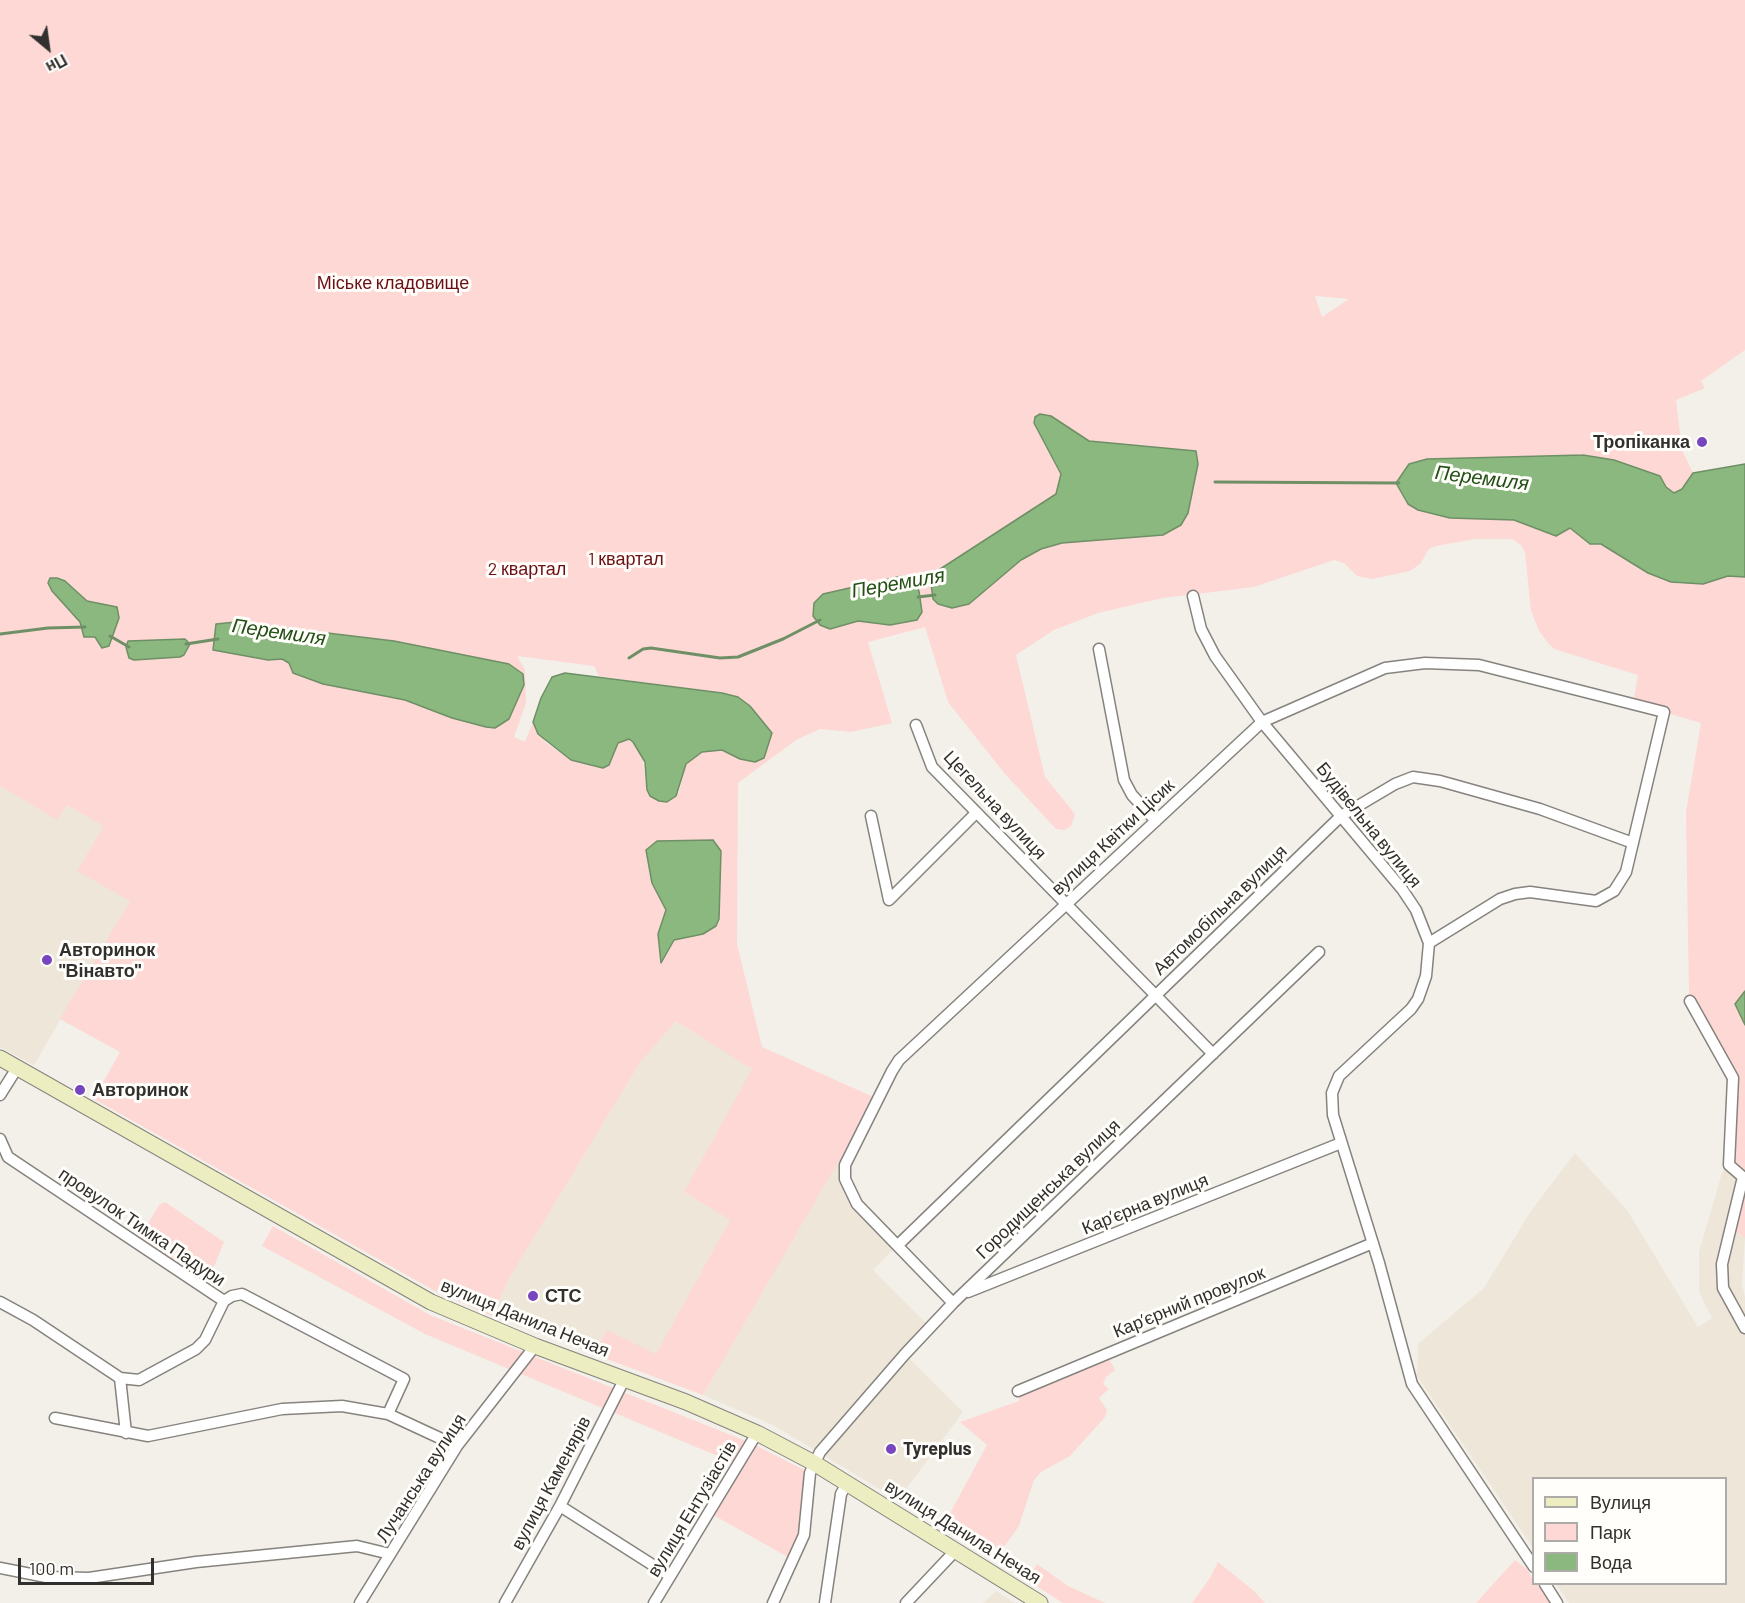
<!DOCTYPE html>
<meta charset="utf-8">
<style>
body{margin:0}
#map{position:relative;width:1745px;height:1603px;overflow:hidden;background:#f3f0ea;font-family:Barlow,sans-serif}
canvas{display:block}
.legend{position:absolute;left:1532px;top:1477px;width:195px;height:108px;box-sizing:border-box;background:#fffefb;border:2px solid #adaca9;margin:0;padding:8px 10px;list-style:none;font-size:18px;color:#31302e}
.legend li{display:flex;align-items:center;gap:12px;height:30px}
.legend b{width:30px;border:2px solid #adaca9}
.north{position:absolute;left:18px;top:18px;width:60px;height:60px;-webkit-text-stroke:4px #fffefb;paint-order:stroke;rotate:151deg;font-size:16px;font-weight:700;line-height:24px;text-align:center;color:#31302e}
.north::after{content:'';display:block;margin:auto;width:21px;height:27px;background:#31302e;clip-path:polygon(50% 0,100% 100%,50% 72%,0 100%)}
.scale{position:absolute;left:18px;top:1558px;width:136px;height:27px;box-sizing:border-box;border:3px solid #31302e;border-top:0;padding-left:8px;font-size:18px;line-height:21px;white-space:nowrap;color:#31302e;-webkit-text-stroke:4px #fffefb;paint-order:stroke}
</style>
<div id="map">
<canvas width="1745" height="1603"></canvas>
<ul class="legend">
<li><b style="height:8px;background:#ecedc0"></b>Вулиця</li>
<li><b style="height:16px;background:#fdd8d4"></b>Парк</li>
<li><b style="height:16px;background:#8ab87e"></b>Вода</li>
</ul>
<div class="north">Пн</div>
<div class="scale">100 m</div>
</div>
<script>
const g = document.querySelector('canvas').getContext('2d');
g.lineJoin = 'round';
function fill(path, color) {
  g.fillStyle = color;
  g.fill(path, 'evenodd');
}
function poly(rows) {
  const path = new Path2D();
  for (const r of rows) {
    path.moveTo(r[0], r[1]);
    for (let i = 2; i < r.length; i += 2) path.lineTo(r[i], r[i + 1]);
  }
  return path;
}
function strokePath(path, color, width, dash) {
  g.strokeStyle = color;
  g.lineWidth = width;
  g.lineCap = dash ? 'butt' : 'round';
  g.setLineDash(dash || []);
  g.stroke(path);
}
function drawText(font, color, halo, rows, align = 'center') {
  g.font = font + ' Barlow,sans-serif';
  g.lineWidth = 6;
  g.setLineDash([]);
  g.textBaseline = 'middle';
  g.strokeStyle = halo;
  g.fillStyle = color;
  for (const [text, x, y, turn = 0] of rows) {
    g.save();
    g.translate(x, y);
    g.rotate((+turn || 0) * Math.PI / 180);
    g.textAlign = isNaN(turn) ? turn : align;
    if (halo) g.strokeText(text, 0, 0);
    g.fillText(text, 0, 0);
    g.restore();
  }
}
const built = poly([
 [0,786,57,819,67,805,105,826,130,901,34,1065,0,1047],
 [676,1021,753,1069,684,1192,730,1220,656,1355,607,1330,593,1354,492,1316,510,1277,640,1063],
 [1575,1153,1627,1210,1698,1327,1712,1318,1699,1292,1699,1252,1722,1173,1729,1165,1740,1172,1731,1228,1745,1238,1742,1284,1745,1297,1745,1603,1569,1603,1556,1584,1726,1584,1726,1478,1534,1478,1533,1548,1417,1376,1418,1344,1484,1288,1531,1211],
 [838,1161,845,1165,847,1186,898,1245,873,1270,930,1327,905,1354,963,1412,898,1500,773,1425,703,1395],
 [996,1591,1015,1603,983,1603]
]);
const green = poly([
 [0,0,1745,0,1745,350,1701,381,1705,388,1676,400,1682,450,1693,473,1686,484,1674,493,1666,487,1659,476,1614,460,1583,455,1416,461,1450,518,1514,520,1552,535,1570,528,1594,545,1601,544,1616,552,1648,573,1680,584,1728,576,1745,577,1745,991,1735,1004,1745,1025,1745,1238,1731,1228,1743,1177,1729,1165,1734,1086,1690,1001,1689,993,1686,812,1701,723,1633,703,1638,675,1554,649,1549,644,1539,631,1531,611,1525,552,1521,545,1512,539,1475,539,1436,546,1429,549,1420,564,1410,571,1372,579,1357,576,1344,563,1334,560,1254,587,1163,598,1098,613,1054,630,1016,655,1045,777,1075,814,1071,826,1064,830,1056,829,1005,774,948,702,925,627,868,642,892,723,851,732,820,729,796,740,738,783,737,944,762,1047,878,1099,845,1165,838,1162,703,1395,593,1354,607,1330,656,1354,730,1220,684,1192,752,1069,676,1021,640,1063,510,1277,492,1316,435,1291,94,1099,120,1052,60,1019,130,901,77,871,104,826,67,805,57,820,0,786],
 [1315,296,1316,296,1349,299,1322,317],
 [1051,416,1089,441,1196,451,1198,464,1193,482,1163,535,1062,543,1041,549,1021,560,969,604,932,590,933,579,944,565,1056,494,1061,474,1034,423],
 [65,581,87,601,117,607,119,618,109,646,99,645,95,637,82,633,80,622,49,585],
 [517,656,594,666,599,676,738,697,772,732,764,758,740,759,722,750,702,752,686,764,679,793,647,790,642,755,629,739,623,740,614,747,609,765,603,768,571,760,546,743,533,722,525,742,514,737,526,703,525,670],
 [720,847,719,919,716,926,703,934,674,940,661,962,658,934,666,910,652,883],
 [165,1202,224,1242,205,1289,137,1242,159,1205],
 [273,1226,430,1315,751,1443,810,1473,806,1527,793,1560,708,1512,737,1464,425,1334,262,1246],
 [1108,1357,1115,1370,1106,1377,1103,1384,1109,1389,1099,1398,1107,1410,1105,1417,1070,1456,1041,1472,1034,1480,1019,1526,1001,1551,949,1515,987,1445,960,1422,1019,1401,1020,1394],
 [1515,1560,1528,1570,1534,1584,1537,1584,1550,1603,1476,1603],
 [1218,1562,1254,1591,1265,1603,1192,1603,1210,1578],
 [1037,1564,1068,1586,1105,1603,1063,1603,1027,1580]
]);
const water = poly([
 [1040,414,1051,416,1089,441,1196,451,1198,464,1188,513,1181,525,1163,535,1062,543,1041,549,1021,560,969,604,952,608,938,604,933,599,931,584,937,571,1056,494,1061,474,1034,423,1035,417,1040,414],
 [1583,455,1614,460,1660,476,1666,487,1674,493,1682,489,1693,473,1745,464,1745,577,1728,576,1703,584,1671,582,1648,573,1601,544,1590,544,1570,528,1556,536,1514,520,1450,518,1418,510,1408,504,1396,483,1409,464,1427,459,1583,455],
 [902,576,914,582,919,591,922,612,917,620,890,625,858,621,830,629,820,625,813,616,814,603,823,594,902,576],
 [50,578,57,578,65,581,87,601,117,607,119,618,109,646,102,648,95,637,84,637,80,622,52,591,48,583,50,578],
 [236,622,394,641,509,664,523,674,524,685,509,719,495,728,486,727,452,718,405,700,323,684,293,673,289,663,282,659,268,660,213,650,216,624,236,622],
 [185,639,190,644,184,655,180,657,134,660,129,658,126,647,128,641,185,639],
 [565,673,722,693,738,697,750,706,772,733,764,758,755,762,740,759,722,750,702,752,686,764,676,796,667,802,659,801,650,796,647,790,645,762,633,742,629,739,618,743,609,765,603,768,571,760,538,734,533,722,541,698,552,677,565,673],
 [713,840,721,851,719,919,716,926,703,934,674,940,661,963,658,934,666,910,652,883,646,850,657,841,713,840],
 [1745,991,1745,1025,1735,1004,1745,991]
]);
const stream = poly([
 [1215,482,1399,483],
 [918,597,935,595],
 [0,634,48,628,85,627],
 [110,636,129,647],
 [186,644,218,639],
 [629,658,643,649,651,648,720,658,738,657,783,639,820,620]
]);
const street = poly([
 [1193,596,1201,629,1215,656,1262,722,1402,889,1416,910,1429,943,1426,976,1418,999,1411,1009,1339,1076,1332,1093,1333,1115,1379,1263,1412,1384,1534,1567],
 [1099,649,1124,780,1132,795,1156,821],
 [916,725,932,767,1213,1054],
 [871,816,889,900,976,813],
 [1690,1001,1733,1078,1729,1165,1743,1177,1722,1264,1723,1288,1745,1328],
 [0,1095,17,1068],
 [0,1139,8,1157,224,1301],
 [898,1245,1341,816,1395,784,1413,777,1440,781,1540,809,1633,843],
 [968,1292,1341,1143],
 [0,1302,33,1320,120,1378,139,1380,196,1349,205,1340,224,1301,232,1296,242,1294,404,1379,388,1414],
 [953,1303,857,1204,845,1179,845,1165,892,1071,899,1060,1262,722,1385,668,1425,663,1479,665,1664,712,1626,872,1614,891,1596,901,1530,892,1515,894,1500,899,1429,943],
 [120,1378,126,1433],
 [1018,1391,1373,1243],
 [55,1418,148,1436,282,1409,342,1406,388,1414,457,1446],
 [560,1506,670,1576],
 [0,1568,46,1577,89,1578,196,1562,357,1546,390,1554],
 [1545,1584,1557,1603],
 [360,1603,457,1446,535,1346],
 [505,1603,560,1506,625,1378],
 [654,1603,757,1433],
 [773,1603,804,1535,810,1473,820,1452,905,1354,953,1303,1319,952],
 [825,1603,841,1494,847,1483],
 [906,1603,956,1550]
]);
const secondary = poly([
 [0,1058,431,1302,535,1346,686,1402,757,1433,814,1463,1040,1603]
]);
const markers = [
 [1702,442,6,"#7745bd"],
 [47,960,6,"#7745bd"],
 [80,1090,6,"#7745bd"],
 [533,1296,6,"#7745bd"],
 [891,1449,6,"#7745bd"]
];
const parkNames = [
 ["Міське кладовище",393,283],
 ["1 квартал",626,559],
 ["2 квартал",527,569]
];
const poiNames = [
 ["Тропіканка",1690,442,"right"],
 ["Авторинок",59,950],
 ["\"Вінавто\"",59,971],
 ["Авторинок",92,1090],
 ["СТС",545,1296],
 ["Tyreplus",903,1449]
];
const streetNames = [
 ["Цегельна вулиця",995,805,47],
 ["Будівельна вулиця",1369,825,51],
 ["вулиця Квітки Цісик",1113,837,-43],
 ["Автомобільна вулиця",1220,910,-44],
 ["Городищенська вулиця",1048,1189,-44],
 ["Карʼєрна вулиця",1145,1204,-22],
 ["провулок Тимка Падури",142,1227,34],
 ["Карʼєрний провулок",1189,1302,-22],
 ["вулиця Данила Нечая",525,1318,22],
 ["Лучанська вулиця",421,1478,-57],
 ["вулиця Каменярів",551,1483,-62],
 ["вулиця Ентузіастів",692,1509,-59],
 ["вулиця Данила Нечая",963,1532,32]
];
const waterNames = [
 ["Перемиля",1482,478,7],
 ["Перемиля",898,583,-10],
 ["Перемиля",279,632,8]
];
fill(built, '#ede6d9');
fill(green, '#fdd8d4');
fill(water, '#8ab87e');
strokePath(water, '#6f8f66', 1.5);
strokePath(stream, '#6f8f66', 3);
strokePath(street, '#86837e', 13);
strokePath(secondary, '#86837e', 17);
strokePath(street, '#fff', 10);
strokePath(secondary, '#ecedc0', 15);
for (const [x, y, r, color] of markers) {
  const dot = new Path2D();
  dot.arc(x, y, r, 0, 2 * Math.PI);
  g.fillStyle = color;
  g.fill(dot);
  strokePath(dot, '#fffefb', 2);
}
drawText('18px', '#6c1014', '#fffefb', parkNames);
drawText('bold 18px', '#31302e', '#fffefb', poiNames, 'left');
drawText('18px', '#31302e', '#fffefb', streetNames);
drawText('italic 20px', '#224f15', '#fffefb', waterNames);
</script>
